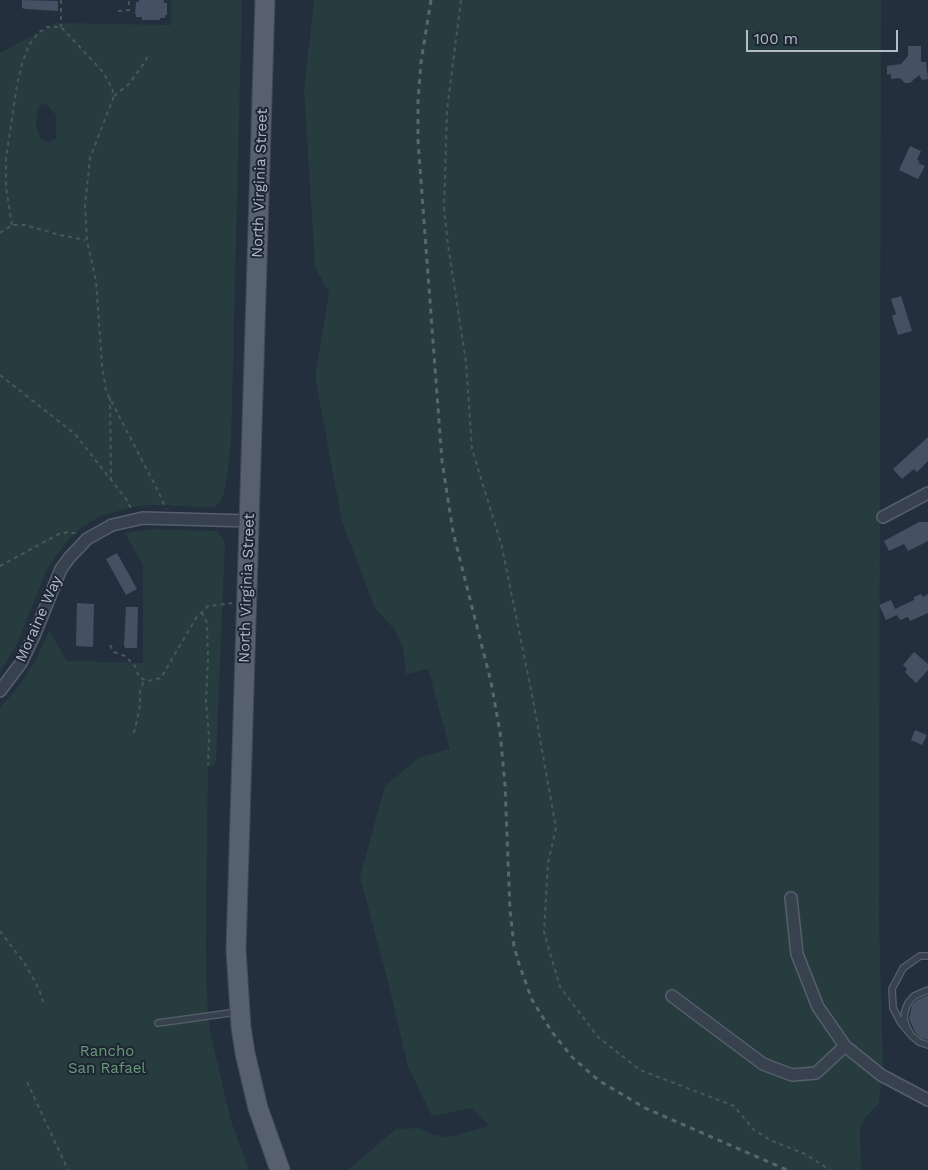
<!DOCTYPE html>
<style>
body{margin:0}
#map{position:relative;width:928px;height:1170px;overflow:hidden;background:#242f3e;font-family:"Work Sans",sans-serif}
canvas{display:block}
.scale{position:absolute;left:746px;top:30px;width:152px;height:22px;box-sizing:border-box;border:2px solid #b4bcc9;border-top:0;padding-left:6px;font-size:15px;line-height:18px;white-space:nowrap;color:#b4bcc9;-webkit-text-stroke:4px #1d2633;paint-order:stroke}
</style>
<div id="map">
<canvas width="928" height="1170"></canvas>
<div class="scale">100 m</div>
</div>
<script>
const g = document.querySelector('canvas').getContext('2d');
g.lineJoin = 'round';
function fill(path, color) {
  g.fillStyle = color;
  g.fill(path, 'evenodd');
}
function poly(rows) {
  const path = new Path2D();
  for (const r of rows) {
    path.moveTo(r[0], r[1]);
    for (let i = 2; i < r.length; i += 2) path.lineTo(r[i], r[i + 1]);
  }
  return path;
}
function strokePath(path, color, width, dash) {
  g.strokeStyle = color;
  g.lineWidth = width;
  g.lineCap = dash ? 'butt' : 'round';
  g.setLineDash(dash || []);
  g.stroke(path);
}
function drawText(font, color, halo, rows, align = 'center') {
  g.font = font + ' "Work Sans",sans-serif';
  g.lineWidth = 4;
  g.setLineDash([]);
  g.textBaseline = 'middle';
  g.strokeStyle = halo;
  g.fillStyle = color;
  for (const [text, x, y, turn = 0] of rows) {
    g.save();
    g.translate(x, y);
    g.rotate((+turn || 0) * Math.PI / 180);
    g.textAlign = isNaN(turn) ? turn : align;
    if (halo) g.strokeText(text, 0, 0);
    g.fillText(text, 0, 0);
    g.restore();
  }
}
const green = poly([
 [171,0,242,0,231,443,226,484,222,500,215,506,208,507,152,505,137,506,101,516,83,526,68,540,47,569,17,644,0,672,0,53,57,23,171,25],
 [47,104,56,115,56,138,49,143,40,138,36,126,38,109,40,105],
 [314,0,881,0,879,919,883,1070,879,1103,865,1118,860,1131,861,1170,348,1170,396,1129,420,1128,433,1135,448,1137,489,1126,472,1108,432,1116,408,1067,389,986,360,877,385,786,420,757,450,749,428,669,406,674,403,648,395,630,375,608,342,522,315,376,329,293,315,267,304,89],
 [152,529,216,531,222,537,225,542,216,760,214,765,208,767,206,943,207,997,210,1031,231,1121,249,1170,0,1170,0,708,18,687,35,661,49,631,67,661,143,663,143,565,125,533]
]);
const building = poly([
 [22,0,58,1,58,11,25,9,22,8],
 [139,0,164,0,164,3,167,3,167,15,165,15,165,18,160,18,160,20,142,20,142,17,136,17,136,14,135,14,136,2,139,2],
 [908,46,921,46,921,62,926,62,928,79,922,80,919,75,910,83,905,83,900,78,891,79,891,74,887,75,887,66,901,64,908,56],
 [910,146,921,151,917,160,920,161,918,163,925,166,918,179,899,170],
 [901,296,912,331,898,335,892,316,896,314,891,299],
 [928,437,928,461,917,472,914,469,902,479,893,469],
 [919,522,928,522,928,541,908,551,904,544,889,551,884,541],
 [117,553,137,589,126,595,106,559],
 [921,594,923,597,928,594,928,613,910,621,908,617,900,620,897,615,886,620,879,605,891,600,895,609,914,600,914,597],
 [77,603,94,604,93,647,76,646],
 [126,607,138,607,137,648,125,648,124,645],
 [914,652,928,664,928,670,916,683,905,672,907,669,903,665],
 [915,730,927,735,922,745,911,740],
 [928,995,928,1040,921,1038,915,1032,909,1019,912,1005,917,1000]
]);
const path = poly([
 [61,0,61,27],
 [461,0,447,110,444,209,448,245,466,362,472,449,502,547,533,700,556,828,548,863,544,932,560,987,598,1037,640,1070,734,1106,754,1130,772,1141,805,1154,830,1170],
 [118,11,129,10,129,0],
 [114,96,129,84,144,63,149,54],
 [12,225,6,187,6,158,17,85,22,64,29,45,38,33,47,27,61,27,103,72,112,88,114,96,90,158,85,206,87,241,96,281,102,365,106,391,159,493,166,509],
 [0,233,12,225,25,225,60,235,85,240],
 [0,375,75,434,126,499,132,510],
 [110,397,111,480],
 [0,566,59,534,68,532,79,534],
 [202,612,207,623,208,659,206,701,209,737,208,765],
 [110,645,114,652,125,656,135,666,139,677,147,681,161,678,196,618,208,606,232,603],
 [134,733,140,706,140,692,144,679],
 [0,931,25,964,39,989,44,1005],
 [27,1082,68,1170]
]);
const service = poly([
 [928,990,914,996,908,1003,905,1011,904,1020,907,1028,911,1035,919,1042,928,1045],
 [158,1023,237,1012],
 [911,1035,901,1023,893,1008,892,989,903,968,920,956,928,956]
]);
const minor = poly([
 [883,517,928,493],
 [0,691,21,663,34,636,61,569,69,558,87,539,112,525,143,518,250,521],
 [791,898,797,954,818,1007,845,1046,881,1075,928,1100],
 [672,996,763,1064,792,1075,816,1073,845,1046]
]);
const primary = poly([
 [265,0,236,950,241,1027,245,1053,258,1108,280,1170]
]);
const rail = poly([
 [431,0,421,62,418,102,418,141,442,461,453,532,491,682,500,732,505,785,510,910,514,946,519,964,532,1000,552,1032,572,1057,598,1080,645,1108,787,1170]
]);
const streetNames = [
 ["North Virginia Street",260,183,-88],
 ["North Virginia Street",247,588,-88],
 ["Moraine Way",39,619,-66]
];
const parkNames = [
 ["Rancho",107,1052],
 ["San Rafael",107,1069]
];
fill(green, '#263c3f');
fill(building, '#455162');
strokePath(service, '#565f6c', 8);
strokePath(minor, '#565f6c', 14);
strokePath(primary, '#414a57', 21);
strokePath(path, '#44595c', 2, [4, 4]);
strokePath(service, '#38414e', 5.5);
strokePath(minor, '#38414e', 11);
strokePath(primary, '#56606e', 19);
strokePath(rail, '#5a6575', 3, [5, 5]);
drawText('15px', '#b4bcc9', '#1d2633', streetNames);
drawText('15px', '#6b9a76', '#1d2633', parkNames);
</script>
